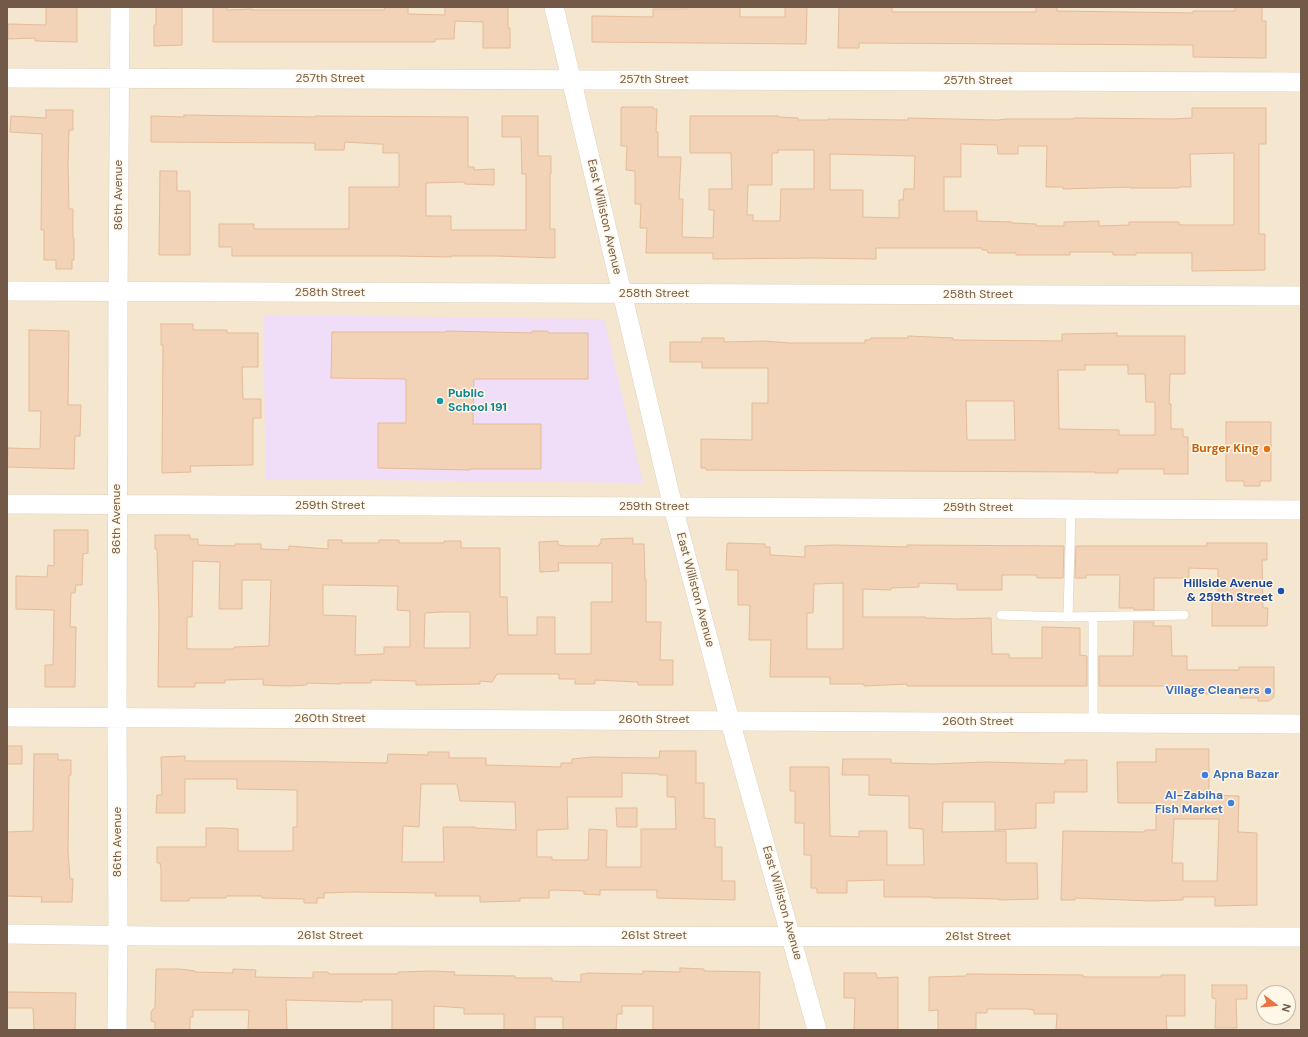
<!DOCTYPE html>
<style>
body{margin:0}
#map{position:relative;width:1308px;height:1037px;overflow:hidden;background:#fcf4e1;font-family:"DM Sans",sans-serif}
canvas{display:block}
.frame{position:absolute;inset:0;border:8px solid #735a48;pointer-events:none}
.north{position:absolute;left:1256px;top:985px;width:40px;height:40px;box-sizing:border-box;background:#fff7e7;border:1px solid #c7b8a7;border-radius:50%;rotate:106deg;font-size:11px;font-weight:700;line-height:16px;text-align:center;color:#735a48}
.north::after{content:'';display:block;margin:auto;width:14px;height:18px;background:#e97443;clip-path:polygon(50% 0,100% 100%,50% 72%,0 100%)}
</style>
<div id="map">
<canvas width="1308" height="1037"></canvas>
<div class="frame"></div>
<div class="north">N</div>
</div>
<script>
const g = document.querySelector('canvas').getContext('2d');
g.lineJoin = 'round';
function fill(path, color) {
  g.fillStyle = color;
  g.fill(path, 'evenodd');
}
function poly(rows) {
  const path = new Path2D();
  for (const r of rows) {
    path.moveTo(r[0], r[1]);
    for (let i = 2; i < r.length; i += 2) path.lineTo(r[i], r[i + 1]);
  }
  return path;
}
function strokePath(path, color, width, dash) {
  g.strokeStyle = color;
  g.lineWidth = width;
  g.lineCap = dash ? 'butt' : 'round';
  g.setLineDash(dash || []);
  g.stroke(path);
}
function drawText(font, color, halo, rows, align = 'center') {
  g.font = font + ' "DM Sans",sans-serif';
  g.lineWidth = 3;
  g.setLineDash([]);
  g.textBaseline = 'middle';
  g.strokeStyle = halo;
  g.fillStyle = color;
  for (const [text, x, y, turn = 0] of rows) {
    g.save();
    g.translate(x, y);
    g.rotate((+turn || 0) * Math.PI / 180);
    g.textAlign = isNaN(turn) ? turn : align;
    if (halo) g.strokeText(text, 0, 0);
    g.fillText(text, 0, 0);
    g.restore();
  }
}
const residential = poly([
 [7,7,1301,7,1301,1030,7,1030],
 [1264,993,1288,993,1288,1017,1264,1017]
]);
const education = poly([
 [263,315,604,319,643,483,266,479]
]);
const building = poly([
 [46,7,77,7,77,42,35,41,35,38,8,39,8,24,46,25,46,7],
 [156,7,182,7,182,45,154,46,154,25,156,25,156,7],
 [213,7,227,7,227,10,252,9,252,10,384,10,385,7,408,7,408,14,445,15,445,7,508,7,508,28,510,28,510,48,483,48,483,22,455,21,454,39,435,39,435,42,213,42,213,7],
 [687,7,740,7,740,17,785,17,785,7,807,7,806,44,592,42,592,16,653,17,653,9,687,9,687,7],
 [839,7,892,7,892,12,1036,12,1036,7,1057,7,1057,11,1193,13,1193,11,1235,11,1235,7,1262,7,1262,21,1266,21,1266,58,1193,57,1193,45,859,43,859,48,838,48,839,7],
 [623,107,653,107,653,109,657,109,656,132,658,132,658,157,681,157,679,199,683,199,682,237,713,238,714,210,709,210,709,189,732,189,731,153,690,153,690,116,778,116,778,117,798,118,798,120,828,120,828,119,908,120,908,118,997,120,1007,119,1074,119,1074,118,1173,119,1192,118,1192,108,1266,108,1266,144,1259,144,1259,234,1265,234,1265,270,1192,271,1192,253,1136,253,1136,255,1113,255,1113,252,1070,252,1070,255,1016,255,1016,253,988,253,987,250,982,250,982,248,876,248,876,259,813,258,713,259,713,253,646,253,647,228,640,228,641,204,635,204,635,171,626,170,627,146,621,146,621,108,623,107],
 [961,144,997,145,998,154,1018,154,1018,147,1019,146,1047,146,1046,187,1063,187,1063,189,1130,187,1130,188,1179,188,1179,187,1191,187,1190,154,1234,153,1234,225,1179,225,1179,222,1129,222,1129,225,1099,226,1099,221,1064,222,1064,226,1036,226,1036,224,1012,223,1012,222,977,221,977,211,944,211,944,177,961,177,961,144],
 [778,150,814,150,814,189,781,189,780,221,753,221,753,215,747,215,748,185,772,185,772,153,778,153,778,150],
 [830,154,915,156,914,189,904,189,903,200,899,200,899,218,863,217,863,190,830,190,830,154],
 [46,110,73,110,73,130,69,130,68,164,69,209,73,209,73,238,74,238,74,260,72,260,72,269,56,269,56,260,44,260,44,230,41,230,42,134,10,132,11,116,46,118,46,110],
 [184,115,315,117,315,116,468,117,468,167,474,167,474,170,494,169,494,185,465,184,465,182,426,183,426,216,451,216,451,230,526,230,526,174,522,174,521,137,502,137,502,116,538,116,538,156,551,156,551,174,550,174,550,229,555,229,555,258,496,256,451,256,451,257,397,256,232,256,232,247,219,247,219,224,254,224,254,229,349,229,349,187,399,187,399,153,383,153,383,144,380,144,345,142,344,150,315,150,315,143,151,142,151,116,184,117,184,115],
 [160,171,177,171,177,191,190,191,190,255,159,255,160,171],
 [161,324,193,324,193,330,227,330,227,333,258,333,258,367,242,367,243,399,261,399,261,418,253,418,253,465,190,466,191,472,162,473,163,345,161,345,161,324],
 [29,330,69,331,68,405,81,405,80,436,75,436,74,469,7,467,8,448,40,449,41,411,29,411,29,330],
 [447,331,532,333,532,331,548,331,548,333,588,333,588,379,474,379,473,424,541,424,541,469,470,469,470,470,378,468,378,423,406,423,406,379,331,378,332,332,446,332,447,331],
 [1117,333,1117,336,1185,336,1185,374,1170,374,1169,404,1171,404,1171,429,1183,429,1183,437,1188,437,1188,474,1164,474,1164,469,1118,469,1118,473,1095,473,1095,472,706,470,706,468,701,468,701,439,752,440,752,403,768,403,768,368,702,368,702,362,670,362,670,342,702,342,702,338,724,338,724,342,765,341,789,343,865,343,865,340,870,340,871,338,908,338,908,336,953,338,953,340,1062,341,1062,334,1117,333],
 [1085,365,1128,365,1128,374,1145,374,1146,402,1155,402,1155,435,1119,435,1119,430,1059,429,1058,370,1085,370,1085,365],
 [966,401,1014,401,1015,440,967,440,966,401],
 [1226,422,1271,422,1271,481,1260,481,1260,486,1244,486,1244,481,1226,481,1226,422],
 [54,530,88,530,88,553,83,554,82,585,76,585,75,593,71,593,70,627,76,627,75,687,45,687,45,665,53,665,54,610,16,609,16,576,47,577,48,565,54,566,54,530],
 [155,535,190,535,190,539,198,539,198,545,235,546,235,544,261,544,261,549,289,550,289,546,328,549,328,540,342,540,342,543,379,543,379,540,399,540,399,543,444,543,444,541,461,541,461,548,500,548,500,597,507,597,508,635,537,635,537,617,555,617,555,654,591,654,591,602,612,602,612,563,558,563,559,571,540,572,539,542,558,541,558,545,565,546,599,546,599,544,601,544,601,539,633,538,633,544,644,544,645,579,646,579,646,622,661,622,660,660,673,660,673,685,638,685,638,682,595,680,595,684,575,684,575,679,559,679,559,674,497,674,492,682,480,681,480,684,416,685,416,681,371,680,371,683,340,683,340,684,307,683,307,685,289,686,263,685,263,679,225,680,225,683,195,683,195,687,158,687,159,615,157,549,155,549,155,535],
 [193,561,220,562,219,609,242,609,242,580,271,580,269,646,234,647,234,649,187,649,187,617,192,617,193,561],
 [323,585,398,586,397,610,410,611,410,647,384,647,384,654,355,655,356,616,323,615,323,585],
 [441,612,470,612,470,648,424,648,425,613,441,612],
 [729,543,765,544,765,547,770,547,770,555,805,557,805,546,834,545,907,547,907,545,1064,546,1063,578,1037,578,1037,575,1002,575,1002,590,957,590,957,584,919,583,919,587,891,588,891,590,863,589,863,617,926,617,926,618,956,619,991,618,992,654,1009,654,1009,658,1042,658,1042,627,1080,628,1080,655,1087,656,1087,686,907,686,907,684,864,686,864,684,830,684,830,677,770,677,771,640,749,640,750,605,738,605,738,570,726,570,727,544,729,543],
 [843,583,843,649,807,649,807,613,813,613,814,584,843,583],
 [1207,543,1267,543,1267,560,1262,560,1263,608,1268,608,1267,626,1212,626,1212,599,1218,600,1218,569,1189,568,1189,578,1154,578,1154,610,1134,610,1134,608,1119,608,1120,575,1086,575,1086,578,1075,578,1076,546,1207,546,1207,543],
 [1134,622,1154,622,1153,626,1171,626,1172,656,1187,656,1187,670,1239,670,1239,667,1274,667,1274,697,1269,701,1258,701,1258,698,1240,698,1240,694,1206,694,1205,692,1198,692,1198,686,1099,686,1099,656,1133,656,1134,622],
 [7,746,22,746,22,764,7,764,7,746],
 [1156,749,1209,749,1209,795,1239,796,1238,832,1257,833,1257,905,1215,906,1215,897,1183,897,1183,900,1150,901,1075,898,1075,900,1061,900,1063,831,1145,832,1145,830,1156,830,1156,803,1118,803,1117,762,1156,762,1156,749],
 [1174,819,1219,819,1217,881,1183,881,1183,863,1172,863,1174,819],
 [660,751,696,751,696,783,704,783,704,818,715,819,715,847,722,847,722,881,735,881,735,900,657,898,657,890,600,890,600,895,584,894,584,891,552,890,549,891,549,898,520,898,520,901,480,902,480,896,435,896,436,893,353,892,324,893,324,898,317,898,317,903,304,903,304,899,262,898,262,896,226,896,226,898,189,898,189,901,161,901,161,869,160,863,157,863,157,847,206,847,206,828,223,828,238,829,238,851,293,851,293,827,297,827,297,790,237,789,237,779,185,779,185,813,156,813,157,795,162,795,161,757,185,756,185,761,278,761,387,763,388,754,428,755,428,752,449,752,449,758,486,758,486,765,561,767,561,763,572,763,572,759,592,757,659,758,660,751],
 [622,773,659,774,659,775,667,775,667,797,675,797,676,829,641,829,641,867,606,867,607,830,589,829,588,860,552,860,552,857,537,857,537,830,568,829,567,797,622,797,622,773],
 [421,784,457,784,460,801,515,802,516,830,475,828,475,827,443,827,444,862,402,862,403,826,419,827,421,784],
 [34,754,58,754,58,760,71,760,71,775,69,775,68,850,70,879,73,879,72,902,41,902,42,897,7,896,7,832,33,831,34,754],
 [843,759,891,759,891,763,934,764,986,762,1065,764,1065,760,1087,760,1087,792,1054,792,1054,803,1036,803,1036,828,995,830,995,802,943,802,942,832,1006,831,1006,863,1037,863,1038,899,999,900,999,899,959,898,932,898,932,897,884,897,884,880,847,881,847,893,817,893,817,888,811,888,811,855,804,855,804,823,795,823,795,791,790,791,790,767,829,767,830,836,859,837,859,831,887,831,887,865,924,865,923,829,909,828,909,796,869,795,869,775,842,775,843,759],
 [616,808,637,808,637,827,617,827,616,808],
 [680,968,704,969,704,971,760,972,759,1030,653,1030,653,1006,622,1006,622,1014,617,1014,616,1030,563,1030,563,1017,535,1017,535,1030,504,1030,504,1014,464,1014,464,1008,434,1006,434,1030,392,1030,392,1000,362,1000,362,1002,286,1000,287,1030,248,1030,249,1010,193,1010,193,1017,190,1017,190,1030,155,1030,155,1022,151,1021,151,1012,155,1007,156,969,180,969,195,971,195,972,233,973,233,969,256,970,255,977,313,978,313,972,328,972,329,974,398,974,398,972,432,971,455,972,454,975,515,976,515,978,552,978,552,981,581,982,581,974,585,974,586,973,643,974,643,971,680,972,680,968],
 [844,973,876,973,877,978,898,977,898,1030,854,1030,855,998,844,998,844,973],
 [967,974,1083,975,1083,977,1161,977,1161,975,1185,975,1185,1016,1166,1016,1167,1030,1056,1030,1057,1014,1034,1014,1034,1010,1028,1009,987,1009,987,1013,976,1013,976,1030,938,1030,938,1010,929,1011,929,977,966,976,967,974],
 [1212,985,1247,985,1247,999,1236,999,1237,1028,1215,1028,1216,999,1212,998,1212,985],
 [7,992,76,993,75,1030,34,1030,33,1008,7,1008,7,992]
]);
const lane = poly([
 [1001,615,1068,617,1184,615],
 [1068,617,1071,509],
 [1093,617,1093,723]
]);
const street = poly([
 [554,7,673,507,730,721,817,1030],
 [7,78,1301,82],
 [7,291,1301,296],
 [7,504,1301,510],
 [7,717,1301,724],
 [7,934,150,936,1301,937],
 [117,1030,118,935,117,718,118,292,120,7]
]);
const markers = [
 [440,401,4,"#0f9aa8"],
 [1267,449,4,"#e8710a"],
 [1281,591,4,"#1a4fb4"],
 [1268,691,4,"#3f7fe0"],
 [1205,775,4,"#3f7fe0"],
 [1231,803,4,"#3f7fe0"]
];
const streetNames = [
 ["257th Street",330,79],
 ["257th Street",654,80],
 ["257th Street",978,81],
 ["86th Avenue",119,195,-90],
 ["East Williston Avenue",604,217,77],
 ["258th Street",330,293],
 ["258th Street",654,294],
 ["258th Street",978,295],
 ["259th Street",330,506],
 ["259th Street",654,507],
 ["259th Street",978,508],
 ["86th Avenue",117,519,-90],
 ["East Williston Avenue",695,590,75],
 ["260th Street",330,719],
 ["260th Street",654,720],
 ["260th Street",978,722],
 ["86th Avenue",118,842,-90],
 ["East Williston Avenue",782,903,74],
 ["261st Street",330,936],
 ["261st Street",654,936],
 ["261st Street",978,937]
];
const cultureNames = [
 ["Public",448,394],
 ["School 191",448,408]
];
const foodNames = [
 ["Burger King",1259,449]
];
const transitNames = [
 ["Hillside Avenue",1273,584],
 ["& 259th Street",1273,598]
];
const shopNames = [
 ["Village Cleaners",1260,691],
 ["Apna Bazar",1213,775,"left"],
 ["Al-Zabiha",1223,796],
 ["Fish Market",1223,810]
];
fill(residential, '#f4e6cf');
fill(education, '#f0def8');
fill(building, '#f2d3b8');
strokePath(building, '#e5bb98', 1);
strokePath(lane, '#e0d0bd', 10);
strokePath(street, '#e0d0bd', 20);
strokePath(lane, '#fff', 9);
strokePath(street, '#fff', 19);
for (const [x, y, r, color] of markers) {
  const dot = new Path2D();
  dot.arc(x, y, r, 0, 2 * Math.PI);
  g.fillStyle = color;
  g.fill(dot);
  strokePath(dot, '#fff7e7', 1.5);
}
drawText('12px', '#735a48', '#fff7e7', streetNames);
drawText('bold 12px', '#0d838f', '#fff7e7', cultureNames, 'left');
drawText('bold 12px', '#c56008', '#fff7e7', foodNames, 'right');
drawText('bold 12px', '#164399', '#fff7e7', transitNames, 'right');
drawText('bold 12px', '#366cbe', '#fff7e7', shopNames, 'right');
</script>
